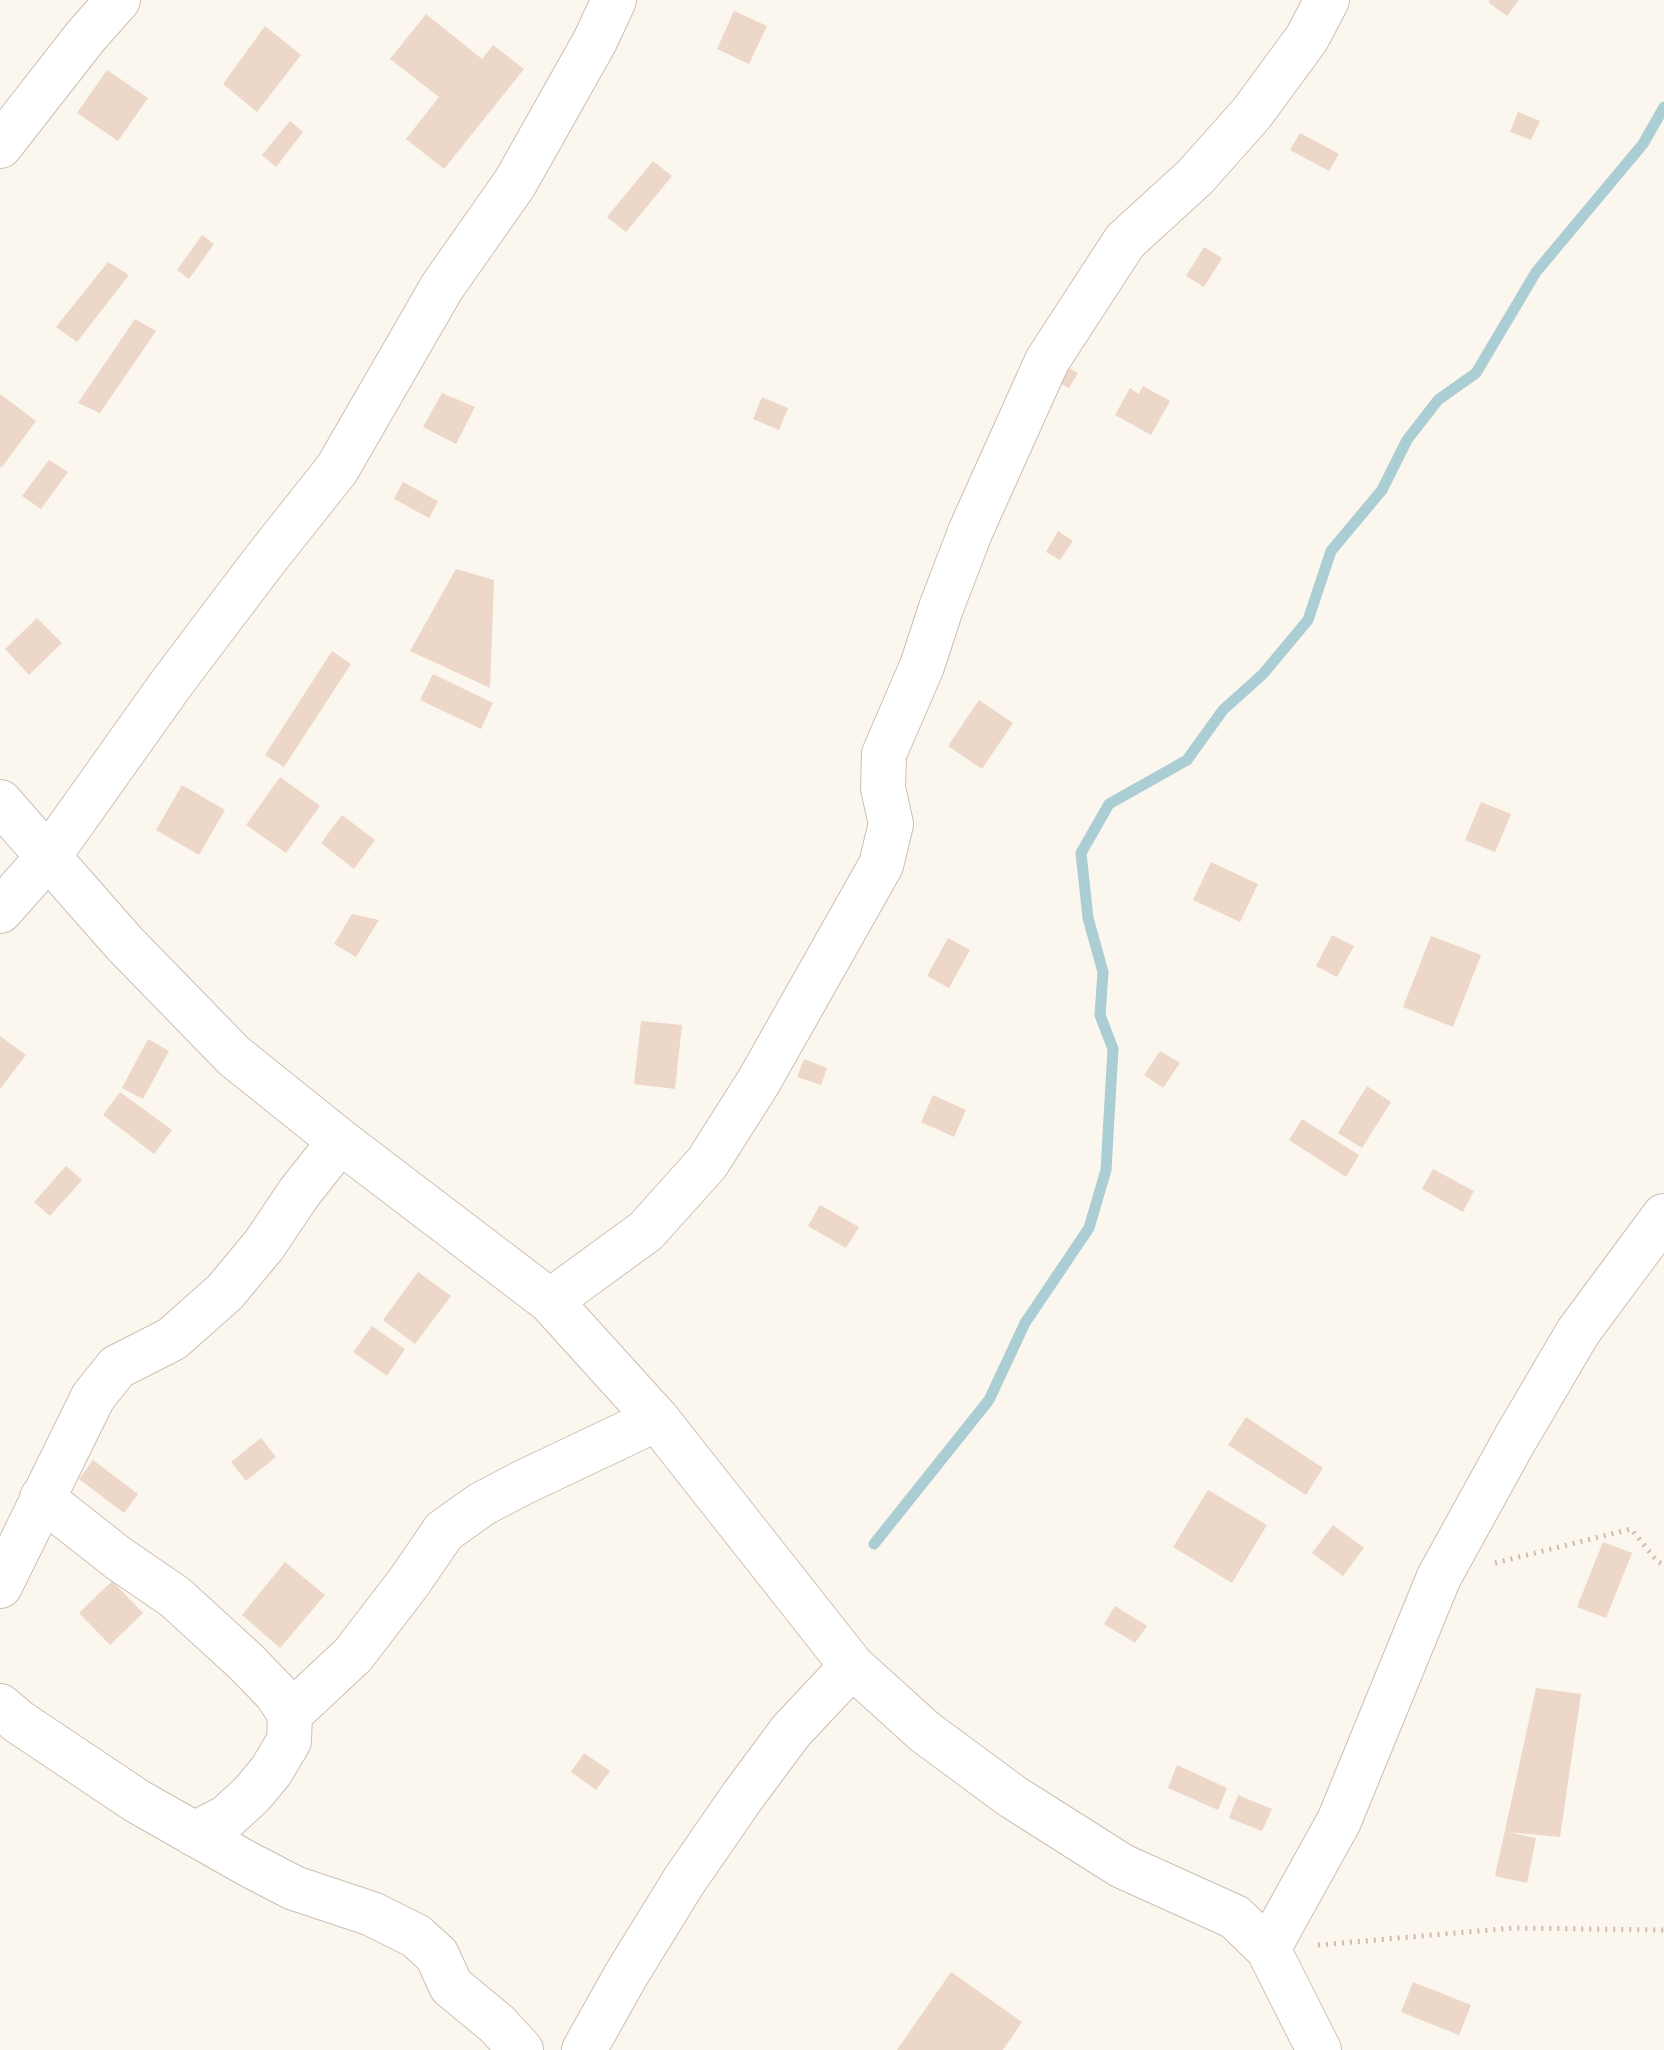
<!DOCTYPE html>
<style>
body{margin:0}
canvas{display:block;background:#fbf6ee}
</style>
<canvas width="1664" height="2050"></canvas>
<script>
const g = document.querySelector('canvas').getContext('2d');
g.lineJoin = 'round';
function poly(rows) {
  const path = new Path2D();
  for (const r of rows) {
    path.moveTo(r[0], r[1]);
    for (let i = 2; i < r.length; i += 2) path.lineTo(r[i], r[i + 1]);
  }
  return path;
}
function strokePath(path, color, width, dash) {
  g.strokeStyle = color;
  g.lineWidth = width;
  g.lineCap = dash ? 'butt' : 'round';
  g.setLineDash(dash || []);
  g.stroke(path);
}
function fill(path, color) {
  g.fillStyle = color;
  g.fill(path, 'evenodd');
}
const stream = poly([
 [874,1544,989,1400,1025,1323,1089,1228,1106,1170,1113,1049,1100,1015,1103,972,1088,918,1081,853,1109,804,1187,760,1223,710,1263,674,1308,620,1331,551,1382,490,1407,440,1438,400,1476,373,1536,272,1643,144,1664,107]
]);
const building = poly([
 [1490,0,1519,0,1507,16,1488,2],
 [734,11,767,26,749,64,717,49],
 [426,14,482,59,493,45,524,69,444,169,406,139,439,97,390,59],
 [265,26,301,55,257,112,223,84],
 [107,70,148,98,118,141,77,113],
 [1518,112,1540,121,1531,140,1510,132],
 [290,121,303,132,276,167,262,155],
 [1300,133,1339,154,1329,171,1290,150],
 [653,161,672,176,626,232,607,217],
 [202,235,214,244,189,279,177,270],
 [1204,247,1222,258,1204,287,1186,276],
 [108,262,129,275,77,342,56,327],
 [135,319,156,331,100,413,78,403],
 [1057,361,1078,373,1069,388,1049,377],
 [1143,386,1170,401,1151,435,1115,415,1130,388,1139,394],
 [442,393,475,407,456,444,423,427],
 [0,394,36,421,2,467,0,466],
 [762,397,788,408,779,430,753,419],
 [49,460,68,472,41,509,22,496],
 [403,482,438,501,429,518,394,499],
 [1058,531,1073,541,1060,560,1046,552],
 [456,569,494,580,490,688,410,651],
 [37,618,62,643,29,675,5,649],
 [332,651,351,664,284,767,265,755],
 [433,674,493,703,481,729,420,700],
 [979,700,1013,723,982,769,948,746],
 [280,777,320,806,286,853,246,825],
 [182,785,225,810,199,855,156,830],
 [1481,802,1511,814,1495,852,1465,840],
 [342,815,375,840,354,869,321,843],
 [1211,862,1258,884,1240,922,1193,900],
 [352,914,379,920,356,957,334,944],
 [1332,935,1354,946,1337,977,1316,966],
 [1431,936,1481,955,1453,1027,1403,1007],
 [948,938,970,950,949,988,927,976],
 [641,1021,682,1025,675,1089,634,1084],
 [0,1036,26,1055,0,1089],
 [148,1039,169,1051,143,1099,122,1088],
 [1160,1051,1180,1063,1163,1088,1144,1075],
 [804,1059,827,1068,821,1085,797,1077],
 [1367,1086,1391,1102,1362,1148,1338,1133],
 [120,1092,172,1130,154,1154,103,1115],
 [933,1095,966,1110,954,1137,921,1122],
 [1302,1119,1359,1155,1346,1177,1289,1140],
 [66,1166,82,1180,50,1216,34,1202],
 [1433,1169,1474,1191,1463,1212,1422,1189],
 [820,1205,859,1227,846,1248,808,1226],
 [418,1272,451,1296,415,1344,383,1320],
 [372,1326,405,1349,387,1376,353,1352],
 [1246,1417,1323,1468,1306,1495,1228,1445],
 [261,1438,276,1457,246,1481,231,1462],
 [93,1460,138,1494,124,1513,79,1479],
 [1208,1490,1267,1525,1232,1583,1173,1547],
 [1333,1525,1364,1548,1343,1576,1312,1553],
 [1603,1542,1632,1553,1606,1618,1577,1607],
 [285,1562,325,1595,280,1648,242,1615],
 [112,1581,143,1613,110,1645,79,1613],
 [1115,1606,1147,1626,1135,1643,1104,1624],
 [1536,1688,1581,1694,1560,1837,1508,1832,1536,1838,1527,1883,1495,1876],
 [584,1753,610,1771,596,1790,571,1772],
 [1177,1765,1227,1788,1218,1810,1168,1788],
 [1238,1795,1272,1809,1262,1831,1229,1818],
 [951,1972,1022,2022,1003,2050,897,2050],
 [1413,1982,1471,2005,1459,2035,1401,2012]
]);
const path = poly([
 [1495,1563,1631,1529,1657,1561,1664,1565],
 [1318,1945,1513,1928,1664,1930]
]);
const minor = poly([
 [0,146,86,36,118,0],
 [0,802,125,944,234,1056,340,1141,550,1301,657,1419,852,1666,925,1732,1013,1797,1122,1866,1235,1917,1268,1949,1319,2050],
 [0,911,48,857,171,684,264,561,337,469,442,287,515,183,595,41,614,0],
 [550,1301,646,1231,707,1163,759,1081,881,865,891,824,883,788,884,754,922,666,941,608,971,530,1047,361,1125,241,1195,177,1252,113,1307,38,1327,0],
 [42,1498,118,1558,175,1597,246,1662,276,1693,290,1714,289,1741,271,1771,252,1794,227,1817,194,1834],
 [0,1586,93,1397,117,1367,172,1339,225,1292,264,1245,299,1193,340,1141],
 [0,1706,19,1722,137,1801,246,1863,294,1888,372,1914,416,1936,437,1955,451,1986,497,2024,521,2050],
 [290,1714,353,1655,409,1582,444,1531,482,1504,524,1482,657,1419],
 [1268,1949,1339,1821,1439,1577,1514,1441,1578,1332,1664,1216],
 [584,2050,626,1975,684,1881,742,1797,791,1731,852,1666]
]);
strokePath(stream, '#abcdd4', 11);
fill(building, '#edd7c8');
strokePath(minor, '#cdbfb4', 46);
strokePath(path, '#d3baab', 5, [2, 6]);
strokePath(minor, '#fff', 44);
</script>
